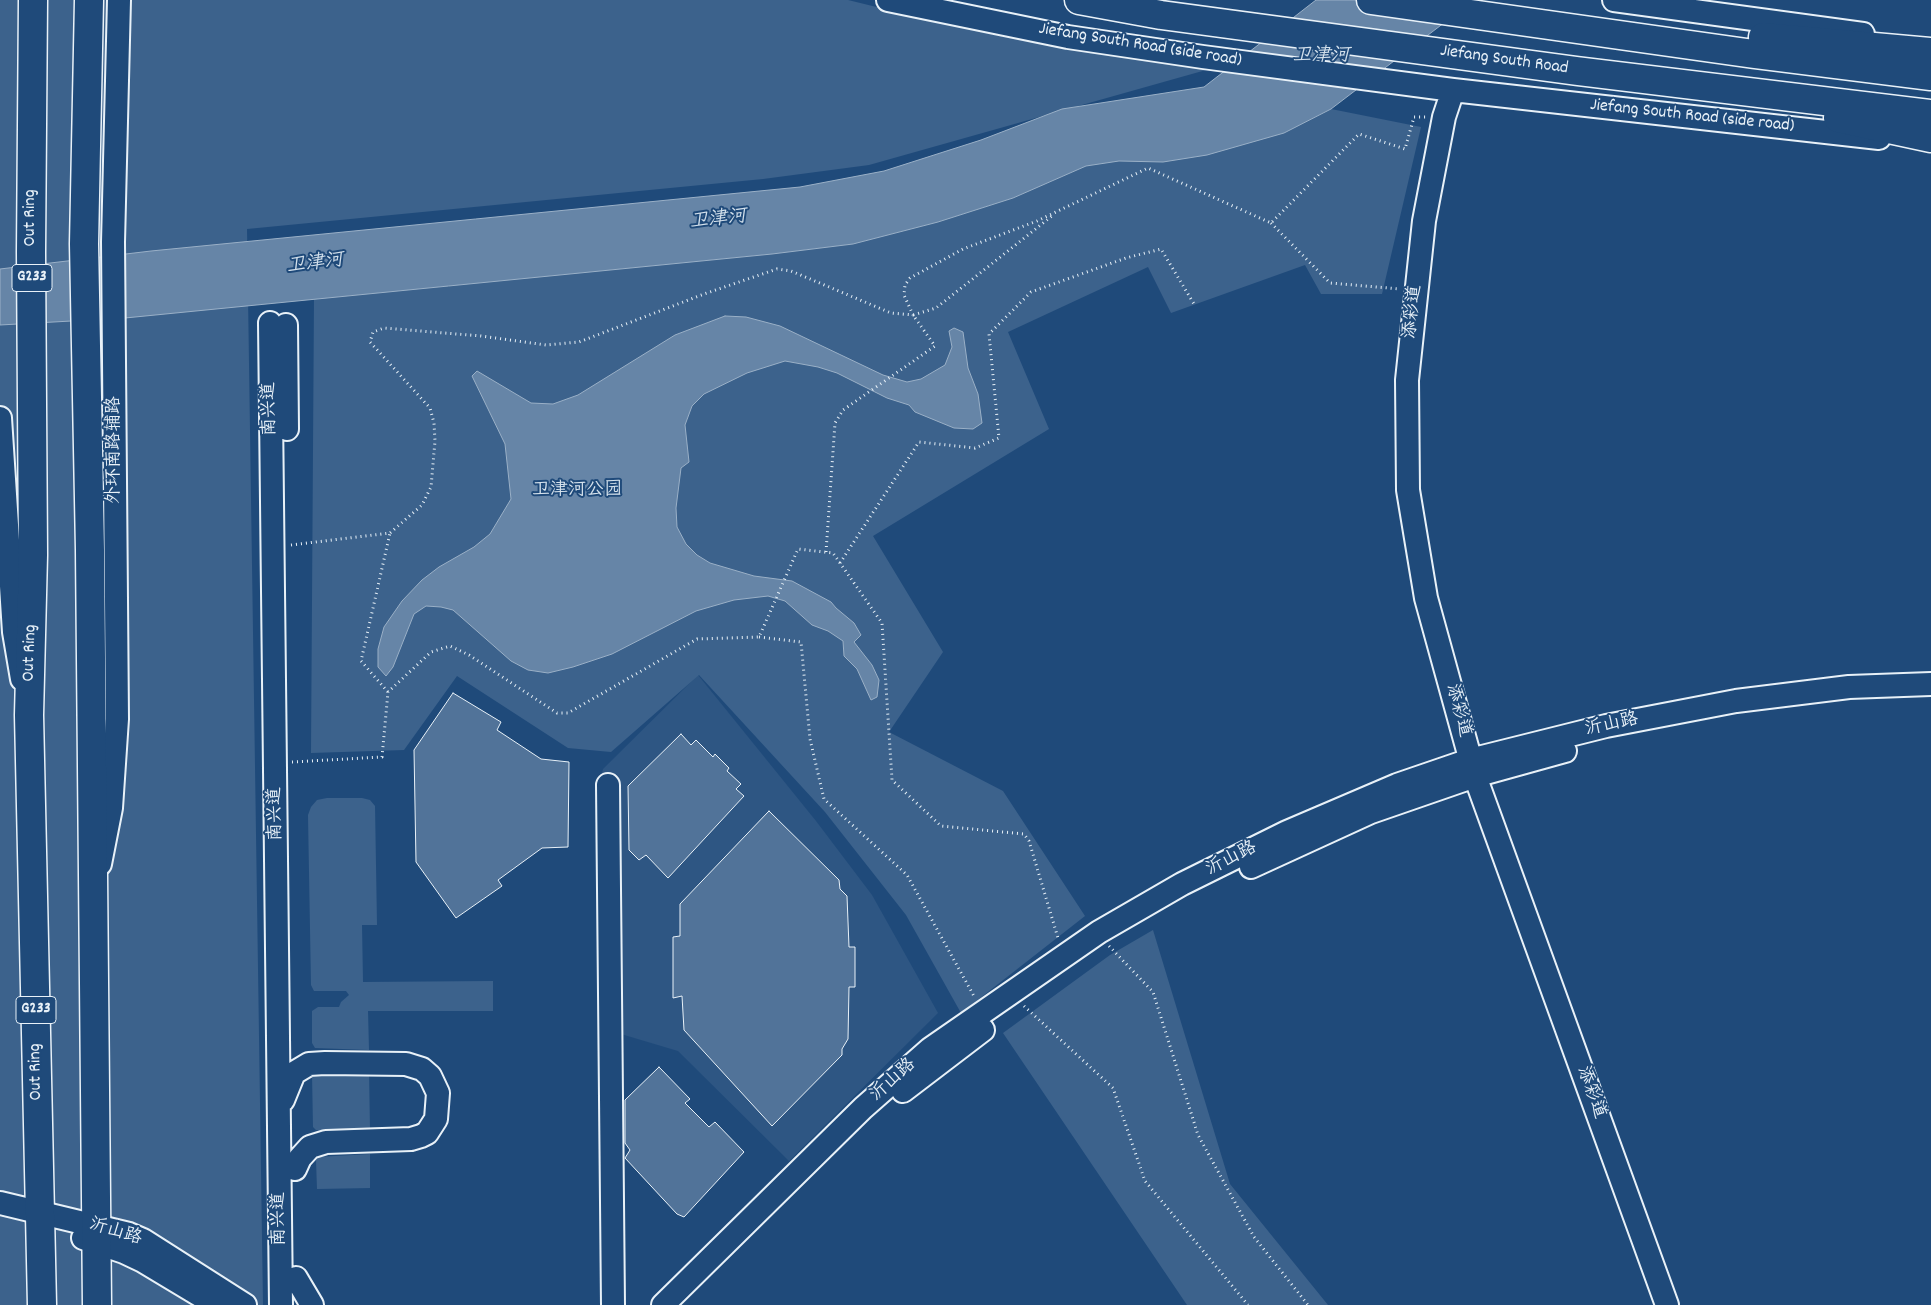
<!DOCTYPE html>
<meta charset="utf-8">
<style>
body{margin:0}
canvas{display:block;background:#1f4a7a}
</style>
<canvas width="1931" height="1305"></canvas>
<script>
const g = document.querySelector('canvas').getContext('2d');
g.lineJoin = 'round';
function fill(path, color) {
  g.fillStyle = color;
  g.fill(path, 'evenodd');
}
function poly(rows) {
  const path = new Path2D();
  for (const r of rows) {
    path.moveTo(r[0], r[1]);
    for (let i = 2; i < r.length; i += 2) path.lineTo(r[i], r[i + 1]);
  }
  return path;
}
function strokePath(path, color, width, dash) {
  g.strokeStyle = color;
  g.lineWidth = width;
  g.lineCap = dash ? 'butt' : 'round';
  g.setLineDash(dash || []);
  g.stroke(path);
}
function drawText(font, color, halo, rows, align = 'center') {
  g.font = font + ' Dekko,"LXGW WenKai TC",sans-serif';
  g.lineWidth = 4;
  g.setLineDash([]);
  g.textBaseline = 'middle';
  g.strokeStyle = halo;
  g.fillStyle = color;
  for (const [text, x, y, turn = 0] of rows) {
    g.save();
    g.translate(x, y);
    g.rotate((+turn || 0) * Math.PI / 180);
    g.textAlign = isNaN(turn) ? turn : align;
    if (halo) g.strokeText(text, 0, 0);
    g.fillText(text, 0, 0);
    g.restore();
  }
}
const built = poly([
 [698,675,816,821,872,895,938,1013,789,1161,678,1051,621,1034,600,781,603,769]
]);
const green = poly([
 [0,0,848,0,913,16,1206,70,869,165,763,179,247,229,263,1305,0,1305],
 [1331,109,1421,127,1382,294,1321,294,1305,265,1171,313,1148,267,1008,332,1049,429,873,536,943,652,889,732,1003,791,1085,916,961,1013,906,915,825,812,699,675,611,752,568,748,457,676,404,750,311,753,314,299,772,254,853,244,938,222,1013,198,1086,166,1284,133],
 [327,798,362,798,370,800,375,806,377,925,362,925,363,982,493,981,493,1011,368,1011,369,1050,315,1048,312,1043,312,1011,318,1007,339,1007,341,1002,349,995,346,991,314,991,311,985,308,815,311,807,317,800],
 [1153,930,1230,1184,1328,1305,1187,1305,1003,1033,1110,955],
 [369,1070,370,1130,316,1130,313,1127,312,1074],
 [370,1154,370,1188,317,1189,316,1160,318,1157]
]);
const water = poly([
 [1316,0,1474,0,1331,109,1284,133,1207,155,1163,162,1119,161,1086,166,1013,198,938,222,853,244,772,254,125,318,0,325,0,269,151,251,800,187,884,171,981,140,1062,109,1204,87,1316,0],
 [725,316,746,317,780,326,883,375,907,382,921,379,945,365,952,347,949,331,954,328,963,332,968,368,978,394,982,423,973,429,954,428,915,412,909,405,887,398,837,373,818,367,785,361,747,373,704,394,692,406,685,425,689,462,681,468,676,508,677,527,686,544,697,555,710,563,754,576,792,581,831,602,836,608,854,623,861,635,854,642,872,665,879,680,877,697,871,700,857,669,844,656,843,641,828,631,812,625,785,601,768,596,734,600,696,611,612,654,573,667,548,673,528,670,511,661,453,610,441,607,426,606,414,614,393,667,386,676,378,667,378,649,384,627,402,601,422,580,439,567,474,547,490,534,511,499,505,444,472,376,477,371,531,403,553,404,578,395,675,335,725,316]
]);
const building = poly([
 [453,693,501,722,497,730,541,759,569,762,568,847,542,848,498,880,502,886,456,918,416,862,414,750,453,693],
 [681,734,691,745,696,740,713,757,715,754,729,768,727,771,741,784,736,789,744,796,668,878,646,855,639,860,629,850,628,786,681,734],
 [769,811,839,880,840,889,847,896,849,947,855,947,855,987,849,987,848,1039,842,1049,842,1055,772,1126,684,1030,682,996,673,998,673,937,680,936,680,904,769,811],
 [659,1067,690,1099,685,1103,709,1127,715,1122,744,1152,684,1217,677,1214,625,1158,630,1150,625,1143,625,1100,659,1067]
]);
const path = poly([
 [1271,223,1330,283,1400,289],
 [291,545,390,533,422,505,431,487,435,441,434,423,430,408,370,342,373,332,384,328,481,336,546,345,579,342,704,294,777,269,791,271,891,313,913,315,904,295,905,285,910,278,963,249,1037,221,1148,168,1271,223,1359,134,1405,149,1414,117,1426,117],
 [826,552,835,423,843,410,935,346,913,315,936,308,1052,216],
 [840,563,919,442,975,448,999,438,989,334,1031,292,1126,258,1161,249,1194,304],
 [759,637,801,642,810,739,824,799,907,875,975,998],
 [388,692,361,661,390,533],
 [292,762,382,757,388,692,431,652,450,646,469,655,557,713,568,713,697,639,759,637,798,549,833,553,882,623,892,780,941,826,1024,834,1029,841,1058,938],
 [1109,946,1153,992,1198,1135,1254,1237,1308,1305],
 [1024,1006,1113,1088,1145,1181,1248,1305]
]);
const minor = poly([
 [888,0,1068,37,1203,57,1453,90,1879,138],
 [1614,0,1863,34],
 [1453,90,1444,117,1424,221,1407,380,1408,490,1426,598,1475,776,1667,1305],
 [270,323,281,1305],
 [286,325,287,429],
 [0,418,14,632,22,679],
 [608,785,613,1305],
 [100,864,111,808,117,719,113,242,119,0],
 [1251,867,1371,812,1475,776,1565,751],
 [903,1091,983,1030],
 [283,1100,294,1073,309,1064,325,1063,406,1064,422,1069,430,1076,438,1093,436,1119,427,1133,421,1136,411,1139,326,1142,310,1147,300,1158,295,1169],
 [0,1203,129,1234,143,1240,245,1305],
 [83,1238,124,1252,143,1261,216,1305],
 [296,1278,312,1305],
 [663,1305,863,1108,930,1049,1099,932,1182,884,1287,832,1397,785,1470,760,1606,726,1736,701,1849,687,1931,684]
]);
const highway = poly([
 [33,0,31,252,33,555,29,715,42,1305],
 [89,0,84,244,90,550,97,1305],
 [1079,0,1161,15,1577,71,1931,114],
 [1371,0,1754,54,1931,76],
 [1763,37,1931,52],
 [1838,118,1931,138]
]);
const shields = [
 [32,278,40],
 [36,1010,40]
];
const shieldNames = [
 ["G233",32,278],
 ["G233",36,1010]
];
const streetNames = [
 ["Jiefang South Road (side road)",1140,46,9],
 ["Jiefang South Road",1504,61,8],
 ["Jiefang South Road (side road)",1692,117,6],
 ["Out Ring",32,218,-90],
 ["添彩道",1414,312,-84],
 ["南兴道",271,409,-91],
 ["外环南路辅路",116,450,-90],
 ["Out Ring",31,653,-88],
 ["添彩道",1457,711,75],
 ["沂山路",1612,726,-12],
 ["南兴道",277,814,-91],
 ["沂山路",1232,860,-27],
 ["Out Ring",37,1072,-91],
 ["沂山路",894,1081,-42],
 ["添彩道",1590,1093,70],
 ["南兴道",281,1219,-90],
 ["沂山路",115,1233,17]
];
const parkNames = [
 ["卫津河公园",577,492]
];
const waterNames = [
 ["卫津河",1321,57],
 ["卫津河",718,221,-6],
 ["卫津河",315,265,-7]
];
fill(built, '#2e5683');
fill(green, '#3c628c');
fill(water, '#6685a7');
strokePath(water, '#9ab0c7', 1);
fill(building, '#517399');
strokePath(building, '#e8f1f8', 1);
strokePath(minor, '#e8f1f8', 26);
strokePath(highway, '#e8f1f8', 31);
strokePath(path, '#e8f1f8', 3, [1, 4]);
strokePath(minor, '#1f4a7a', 22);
strokePath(highway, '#1f4a7a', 28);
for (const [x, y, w] of shields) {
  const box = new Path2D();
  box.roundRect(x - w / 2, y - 13.5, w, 27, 4);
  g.fillStyle = '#1f4a7a';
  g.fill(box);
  strokePath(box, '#e8f1f8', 1);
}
drawText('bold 16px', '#e8f1f8', null, shieldNames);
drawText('18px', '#e8f1f8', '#1f4a7a', streetNames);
drawText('18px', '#d7e3ed', '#1f4a7a', parkNames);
drawText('italic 19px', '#d4e1ec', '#1f4a7a', waterNames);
</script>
